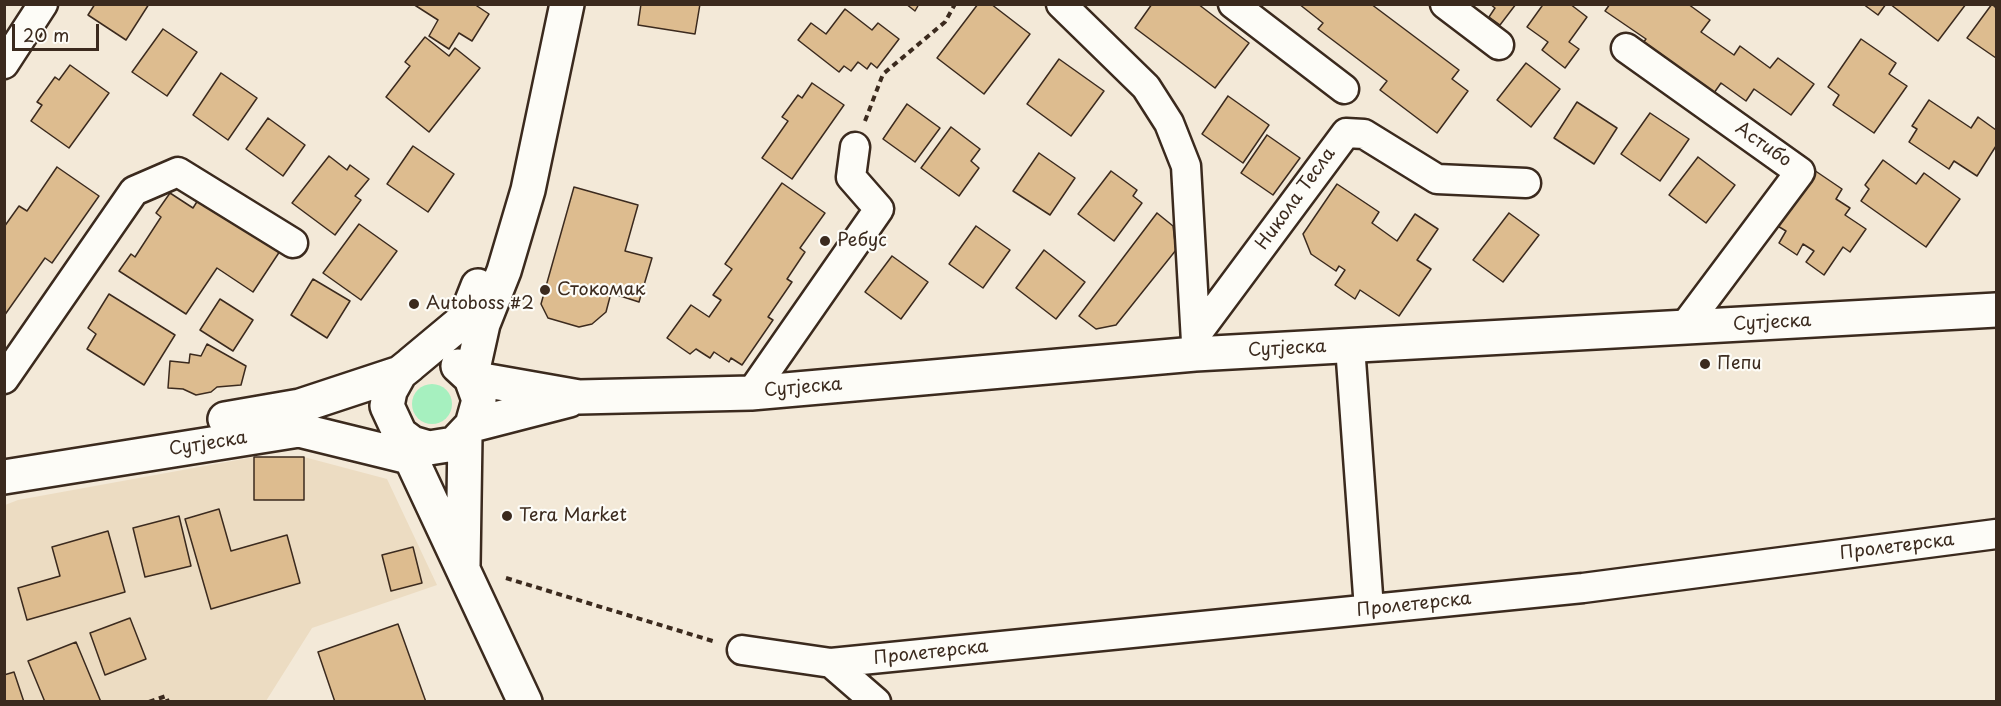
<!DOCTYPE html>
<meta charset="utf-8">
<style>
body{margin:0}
#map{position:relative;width:2001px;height:706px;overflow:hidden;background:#f3e9d8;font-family:"Playpen Sans",sans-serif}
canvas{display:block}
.frame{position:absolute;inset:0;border:6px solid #3b2a1e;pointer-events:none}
.scale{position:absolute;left:12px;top:24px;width:87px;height:27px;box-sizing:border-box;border:3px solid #3b2a1e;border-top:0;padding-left:8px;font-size:18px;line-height:21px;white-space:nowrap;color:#3b2a1e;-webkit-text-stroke:4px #fdfcf7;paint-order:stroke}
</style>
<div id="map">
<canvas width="2001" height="706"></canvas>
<div class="frame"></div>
<div class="scale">20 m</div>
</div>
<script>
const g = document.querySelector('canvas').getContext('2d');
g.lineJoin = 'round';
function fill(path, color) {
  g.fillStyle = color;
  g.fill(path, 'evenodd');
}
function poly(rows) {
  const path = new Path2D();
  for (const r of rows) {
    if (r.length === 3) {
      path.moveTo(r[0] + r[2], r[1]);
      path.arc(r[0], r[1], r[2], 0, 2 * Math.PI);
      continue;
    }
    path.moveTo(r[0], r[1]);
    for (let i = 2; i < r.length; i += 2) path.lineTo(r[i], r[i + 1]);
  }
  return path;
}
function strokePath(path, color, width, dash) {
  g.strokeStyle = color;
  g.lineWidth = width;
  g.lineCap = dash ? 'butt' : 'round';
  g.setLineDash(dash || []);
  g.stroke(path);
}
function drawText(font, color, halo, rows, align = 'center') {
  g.font = font + ' "Playpen Sans",sans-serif';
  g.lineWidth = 4.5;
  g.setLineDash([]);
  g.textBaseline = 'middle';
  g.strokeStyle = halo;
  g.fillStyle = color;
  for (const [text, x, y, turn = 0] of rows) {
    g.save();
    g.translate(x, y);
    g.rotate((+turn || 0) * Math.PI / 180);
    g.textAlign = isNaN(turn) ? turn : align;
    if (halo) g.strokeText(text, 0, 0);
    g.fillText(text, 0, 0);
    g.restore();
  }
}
const built = poly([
 [254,457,304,457,387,479,437,585,312,628,266,701,5,702,5,505,18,500]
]);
const green = poly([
 [432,404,20]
]);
const building = poly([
 [95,4,149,4,126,40,88,15,95,4],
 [413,4,474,4,489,14,472,41,459,33,449,49,429,36,438,20,413,4],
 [641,4,700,4,695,34,638,25,641,4],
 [906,4,919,4,915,11,906,4],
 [978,4,991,4,1030,34,984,94,937,58,978,4],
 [1152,4,1198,4,1249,43,1215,88,1135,28,1152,4],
 [1299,4,1371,4,1459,70,1452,79,1468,91,1437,133,1380,90,1387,81,1318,29,1323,23,1299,4],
 [1490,4,1516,4,1500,25,1489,17,1495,8,1490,4],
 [1540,4,1570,4,1587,17,1569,42,1579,49,1565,68,1542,50,1548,42,1527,27,1542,6,1540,4],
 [1610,4,1688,4,1710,20,1701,32,1734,55,1740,46,1770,68,1778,58,1814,84,1791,115,1754,89,1746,101,1721,83,1714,93,1639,48,1646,39,1605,11,1610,4],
 [1863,4,1886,4,1878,15,1863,4],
 [1890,4,1966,4,1938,41,1890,4],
 [1992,4,1996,8,1996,58,1967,38,1992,4],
 [845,9,872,30,878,23,899,39,877,68,871,63,867,69,858,62,851,71,844,66,839,72,798,40,811,23,826,34,845,9],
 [163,29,197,52,167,96,132,72,163,29],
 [425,37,449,56,455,48,480,68,429,132,386,97,410,66,405,62,425,37],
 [1861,39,1896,63,1889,74,1907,86,1874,133,1833,105,1839,95,1828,87,1861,39],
 [1059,59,1104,91,1071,136,1027,104,1059,59],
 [1526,63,1560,89,1531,127,1497,100,1526,63],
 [70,65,109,93,69,148,31,121,42,105,37,102,55,77,59,80,70,65],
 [221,73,257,98,228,140,193,115,221,73],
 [812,83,844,105,792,179,762,158,788,121,782,117,798,95,802,98,812,83],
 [1228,96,1269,125,1243,163,1202,134,1228,96],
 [1929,100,1971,128,1978,117,1996,130,1996,146,1977,176,1954,161,1949,169,1909,142,1917,129,1912,126,1929,100],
 [1577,102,1617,128,1594,164,1554,138,1577,102],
 [907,104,940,128,915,162,883,139,907,104],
 [1650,113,1689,139,1660,181,1621,154,1650,113],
 [268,118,305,145,283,176,246,149,268,118],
 [951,127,980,149,971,161,979,168,959,196,921,168,951,127],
 [1267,135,1300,158,1273,195,1241,173,1267,135],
 [413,146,454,174,428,212,387,184,413,146],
 [1039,153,1075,178,1050,215,1013,191,1039,153],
 [329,156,347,170,350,165,369,179,355,196,361,200,335,235,292,203,329,156],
 [1698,157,1735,185,1706,223,1669,195,1698,157],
 [1883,160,1916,184,1924,173,1960,199,1926,247,1861,201,1869,189,1865,185,1883,160],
 [57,167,99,196,52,263,45,258,4,316,4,227,19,206,27,211,57,167],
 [1814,170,1842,189,1836,199,1850,208,1845,215,1866,229,1850,252,1843,247,1824,275,1806,262,1814,251,1803,244,1797,255,1779,243,1786,231,1776,225,1814,170],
 [1111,171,1137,190,1133,196,1142,203,1114,241,1078,214,1111,171],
 [782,183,825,213,800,248,805,252,787,279,792,282,768,317,773,320,742,365,731,358,729,362,714,352,710,358,696,349,690,354,667,338,691,305,709,317,721,300,713,295,732,269,725,264,782,183],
 [1337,184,1379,212,1372,223,1397,241,1415,214,1438,229,1417,260,1431,269,1399,316,1360,290,1355,299,1335,285,1345,270,1339,266,1336,271,1311,254,1303,234,1337,184],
 [574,187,638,205,625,251,652,258,639,302,611,293,606,312,592,324,579,327,548,318,541,304,574,187],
 [170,193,193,208,198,200,225,218,228,213,282,248,253,292,217,268,186,314,119,271,131,254,135,257,161,217,156,213,170,193],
 [1157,213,1173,226,1176,250,1116,325,1096,329,1079,316,1157,213],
 [1509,213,1539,235,1503,282,1473,260,1509,213],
 [359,224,397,251,361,300,323,273,359,224],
 [976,226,1010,250,983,288,949,264,976,226],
 [1044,250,1085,282,1056,319,1016,288,1044,250],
 [892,256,928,282,901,319,865,292,892,256],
 [313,279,350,301,327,338,291,315,313,279],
 [109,294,175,335,144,385,87,349,96,334,88,328,109,294],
 [220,299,253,320,233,351,200,330,220,299],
 [207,344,246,366,241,385,217,387,211,392,196,395,183,389,168,388,170,361,189,363,190,354,201,356,207,344],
 [254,457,304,457,304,500,254,500,254,457],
 [219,509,231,551,287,535,300,583,211,609,185,519,219,509],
 [179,516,191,566,145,577,133,528,179,516],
 [108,531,125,592,27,620,18,588,60,576,52,547,108,531],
 [413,547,422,583,391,591,382,555,413,547],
 [130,618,146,659,105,675,90,633,130,618],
 [398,624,426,702,335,702,318,652,398,624],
 [76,642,101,702,45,702,28,661,76,642],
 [14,672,24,702,4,702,4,675,14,672]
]);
const path = poly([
 [865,121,883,74,945,22,955,4],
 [506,578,716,642],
 [149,702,166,696,168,702]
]);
const minor = poly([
 [1061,4,1146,87,1169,123,1186,166,1196,342],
 [1233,4,1344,89],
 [1445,4,1499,45],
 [1626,48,1800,172,1684,327],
 [4,64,43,4],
 [1196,335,1346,133,1364,134,1437,179,1526,183],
 [1350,346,1369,609],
 [4,379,134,191,178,172,293,243],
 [751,393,879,209,851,177,855,147],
 [742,650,831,663,876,702],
 [831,663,1583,588,1996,534]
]);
const tertiary = poly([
 [567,4,528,190,504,271,483,324,471,378,579,397,751,393,1195,354,1996,310],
 [411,364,465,319,478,286],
 [410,365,400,373,390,391,387,406,400,434,412,443,429,448,454,444,472,425,569,400],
 [458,366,471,378,479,400,472,425],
 [225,419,300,406,400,373],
 [401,437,525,702],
 [4,477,299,430,409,457],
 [463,565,465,436]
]);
const markers = [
 [825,241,6,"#3b2a1e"],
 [545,290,6,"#3b2a1e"],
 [414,304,6,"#3b2a1e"],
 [1705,364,6,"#3b2a1e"],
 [507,516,6,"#3b2a1e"]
];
const streetNames = [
 ["Астибо",1763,145,35],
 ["Никола Тесла",1296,199,-54],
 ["Сутјеска",1772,323,-3],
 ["Сутјеска",1287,349,-3],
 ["Сутјеска",803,388,-5],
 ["Сутјеска",208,444,-9],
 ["Пролетерска",1897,547,-7],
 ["Пролетерска",1414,605,-6],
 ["Пролетерска",931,653,-6]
];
const poiNames = [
 ["Ребус",837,241],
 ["Стокомак",557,290],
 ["Autoboss #2",426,304],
 ["Пепи",1717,364],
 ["Tera Market",519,516]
];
fill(built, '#ecdcc2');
fill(green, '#a6f0bf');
fill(building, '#ddbc8f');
strokePath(building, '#3b2a1e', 1.5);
strokePath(minor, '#3b2a1e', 33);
strokePath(tertiary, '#3b2a1e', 38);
strokePath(path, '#3b2a1e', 4, [6, 4.5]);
strokePath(minor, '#fdfcf7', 28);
strokePath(tertiary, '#fdfcf7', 33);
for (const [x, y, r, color] of markers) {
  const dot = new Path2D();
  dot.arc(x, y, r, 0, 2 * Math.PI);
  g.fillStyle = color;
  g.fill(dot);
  strokePath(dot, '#fdfcf7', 2);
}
drawText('18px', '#3b2a1e', '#fdfcf7', streetNames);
drawText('18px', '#3b2a1e', '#fdfcf7', poiNames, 'left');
</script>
